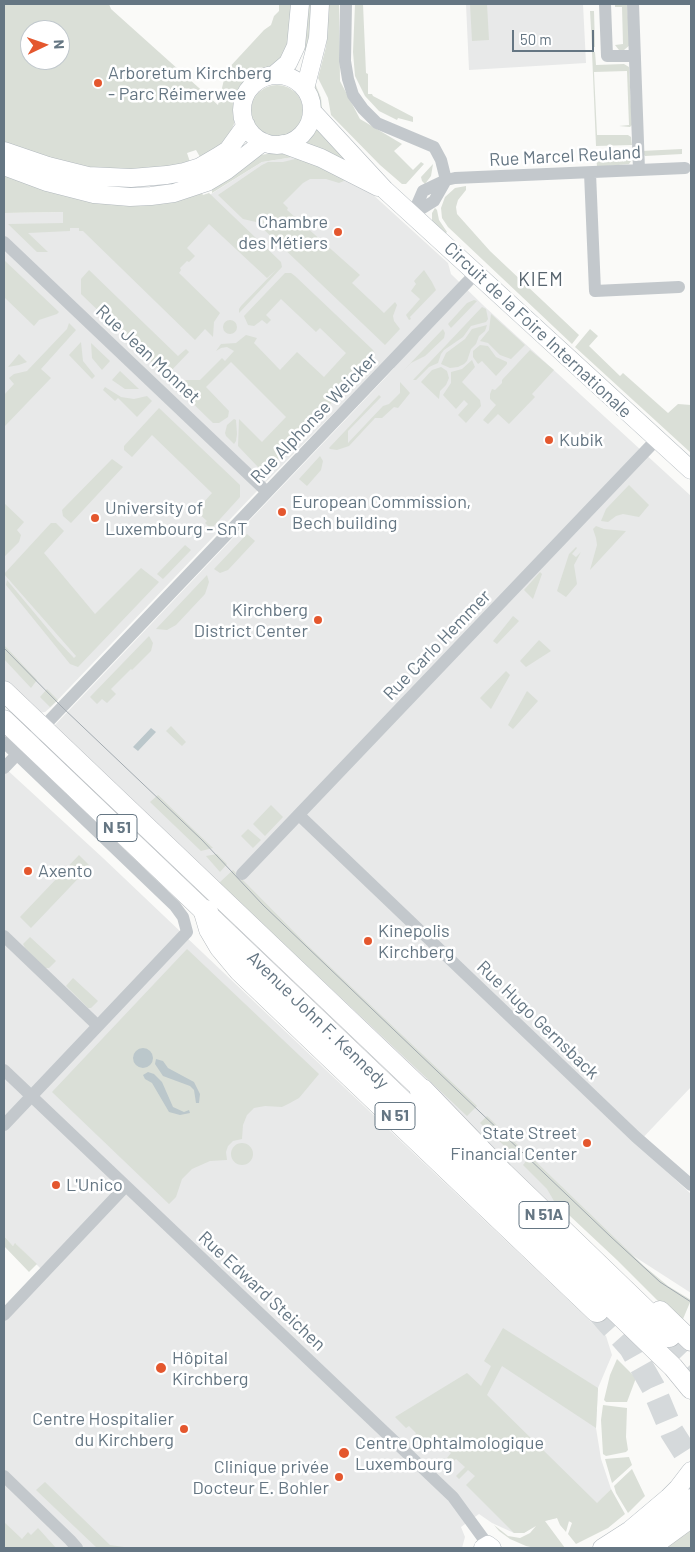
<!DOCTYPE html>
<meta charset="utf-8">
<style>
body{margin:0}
#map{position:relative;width:695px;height:1552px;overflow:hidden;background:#fafaf8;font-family:Barlow,sans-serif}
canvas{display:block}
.frame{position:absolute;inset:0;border:5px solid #657683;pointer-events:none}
.north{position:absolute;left:20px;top:20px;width:50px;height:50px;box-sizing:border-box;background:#fff;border:1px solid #c1c8cd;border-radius:50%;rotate:87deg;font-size:14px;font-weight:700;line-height:20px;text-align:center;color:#657683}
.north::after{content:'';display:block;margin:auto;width:18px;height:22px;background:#e4572e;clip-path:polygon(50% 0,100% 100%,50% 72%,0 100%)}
.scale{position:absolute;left:512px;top:30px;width:82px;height:22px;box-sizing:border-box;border:2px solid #657683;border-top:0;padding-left:6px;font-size:15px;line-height:18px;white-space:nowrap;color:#657683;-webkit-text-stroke:4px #fff;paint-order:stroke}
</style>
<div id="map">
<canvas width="695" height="1552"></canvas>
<div class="frame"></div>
<div class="north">N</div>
<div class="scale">50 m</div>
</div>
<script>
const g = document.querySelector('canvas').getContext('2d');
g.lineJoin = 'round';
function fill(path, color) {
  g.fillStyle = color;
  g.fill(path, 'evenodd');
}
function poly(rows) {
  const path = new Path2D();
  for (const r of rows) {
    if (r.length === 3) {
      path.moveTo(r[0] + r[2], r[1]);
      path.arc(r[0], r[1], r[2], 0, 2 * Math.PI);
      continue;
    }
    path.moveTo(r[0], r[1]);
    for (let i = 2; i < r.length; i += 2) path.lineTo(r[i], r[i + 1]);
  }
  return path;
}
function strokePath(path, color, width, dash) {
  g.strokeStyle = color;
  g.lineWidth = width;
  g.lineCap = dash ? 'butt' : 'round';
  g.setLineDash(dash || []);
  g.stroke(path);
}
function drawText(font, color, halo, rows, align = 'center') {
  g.font = font + ' Barlow,sans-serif';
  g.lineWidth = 5;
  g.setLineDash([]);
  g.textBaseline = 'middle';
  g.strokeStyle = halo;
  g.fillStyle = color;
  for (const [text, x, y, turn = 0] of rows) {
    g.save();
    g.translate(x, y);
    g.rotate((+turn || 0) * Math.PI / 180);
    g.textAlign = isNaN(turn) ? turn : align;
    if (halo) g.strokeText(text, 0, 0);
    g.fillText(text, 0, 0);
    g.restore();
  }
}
const built = poly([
 [466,4,583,4,586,63,469,70],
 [300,156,370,192,448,263,451,274,484,306,691,496,691,1087,637,1144,691,1194,691,1293,542,1197,54,726,386,377,394,368,386,360,257,491,51,707,45,712,39,713,4,686,4,213,63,212,195,204,262,162],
 [4,767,103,858,606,1336,612,1355,598,1388,596,1428,601,1459,611,1489,578,1524,557,1518,540,1522,524,1533,514,1533,492,1523,479,1514,461,1527,465,1537,462,1548,4,1548,4,1315,44,1272,16,1244,13,1246,4,1236]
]);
const green = poly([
 [4,4,109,4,111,9,218,105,226,71,264,30,271,25,274,16,279,11,279,4,295,4,288,52,268,71,259,74,244,86,236,104,234,124,230,133,224,143,200,157,196,150,187,153,190,162,149,172,88,170,4,146],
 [30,30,60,30,60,60,30,60],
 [307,4,313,4,313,21,307,52,301,47],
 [329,4,339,4,340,81,360,119,402,144,394,151,413,170,421,162,424,164,406,184,402,184,380,165,331,115,328,98,318,78,326,47],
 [355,4,363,4,366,73,368,74,368,94,372,94,373,96,413,117,413,122,398,118,397,120,379,111,365,96,355,76,353,52],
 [470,4,487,4,489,40,472,41],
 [615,4,627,4,630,45,624,50,619,50,615,45,623,44,622,7,615,7],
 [590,11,594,11,595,47,592,47],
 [592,52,595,52,596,65,624,64,629,67,632,125,630,127,619,126,629,125,627,71,594,72,597,135,628,135,631,137,632,145,596,146],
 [314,81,321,98,323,117,318,113,313,88],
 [277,111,26],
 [316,124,363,171,301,144,309,138],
 [682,149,682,154,645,156,641,151],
 [288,151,294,157,262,162,212,193,212,185,260,155],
 [632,152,633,158,629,164,597,167,596,153],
 [299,158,306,159,343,178,344,181,339,183,326,179,310,179,303,183,283,203,288,208,287,210,360,275,352,283,384,313,395,302,397,305,393,316,394,321,400,329,385,345,256,222,243,219,218,195,262,165,268,162,283,162],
 [433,164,431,176,425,184,422,181,421,177],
 [4,172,59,191,200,190,203,195,209,193,281,262,282,267,239,313,239,309,241,306,276,270,267,278,209,224,187,248,195,256,189,262,187,261,180,268,181,270,179,273,220,313,214,322,213,337,205,329,195,340,83,231,79,231,79,228,70,228,70,231,28,233,48,252,37,252,8,224,63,223,63,212,4,213],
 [466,186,466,190,458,200,456,207,457,214,490,251,579,335,572,344,448,227,442,218,441,208,445,197,455,188],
 [435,208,437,210,439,220,447,232,444,235,432,221,432,213],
 [4,260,59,312,57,314,39,320,34,326,4,297],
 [89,270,178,356,186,349,189,352,166,376,81,294,81,279],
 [424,270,432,282,436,290,410,317,411,319,409,320,406,315,420,299,411,291,416,284,414,281],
 [285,273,291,273,295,276,373,350,375,354,373,359,273,464,258,467,238,446,239,419,262,442,286,417,231,362,206,387,229,411,228,417,219,423,213,423,177,388,186,380,200,380,222,358,225,361,234,351,227,347,221,348,216,351,221,344,236,343,246,335,257,338,254,343,280,370,297,352,324,377,346,353,320,328,316,332,281,299,266,315,271,320,267,324,262,320,254,326,248,325,244,316],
 [474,300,477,301,451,328,448,324,467,303],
 [482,307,486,309,488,319,486,322,471,326,463,337,444,350,441,354,438,363,429,367,416,380,413,380],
 [491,314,525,345,511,359,500,355,488,343,480,341,489,330],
 [230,327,7],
 [69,323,76,330,41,369,51,378,4,427,4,395,14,384,9,378,14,374,27,371,67,329],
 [487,325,485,331,479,336,476,344,471,349,467,361,464,364,458,367,450,368,441,364,446,353,465,339,472,329],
 [443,329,445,333,444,338,425,356,411,363,403,371],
 [590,329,598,336,589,346,620,376,623,373,668,413,678,404,691,405,691,453,575,347],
 [81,342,83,361,95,376,92,379,69,355],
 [91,343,110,361,102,370,92,358],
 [480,345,488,346,496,357,507,362,507,364,496,376,482,361,478,364,473,357,473,351],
 [530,350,554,370,532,394,535,397,509,424,498,414,488,424,483,420,496,405,490,399,490,394,492,389,495,390,502,383,502,380],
 [19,354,27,362,19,365,8,367],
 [472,360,475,367,462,382,480,400,481,406,466,423,458,415,468,404,464,400,456,409,443,395,451,383,451,372,462,369],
 [441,367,447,371,449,378,446,385,440,391,439,399,421,382,432,370],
 [120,371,139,389,125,389,112,380],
 [400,382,410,393,398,408,394,407,382,418,375,418,349,446,337,450,330,449,329,448,379,395,381,397,348,431,348,443,383,406,389,404,400,393],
 [105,387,121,397,134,399,147,396,152,401,137,417,118,398,115,401,103,390],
 [159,408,240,485,240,497,211,529,205,523,207,521,196,511,212,493,152,435,132,457,124,450,124,446],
 [234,419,236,420,237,434,236,441,234,444,226,436,225,433,227,425],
 [320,456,323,461,321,470,307,486,299,479],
 [112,459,123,467,71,523,63,516,62,510],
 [629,485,649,505,639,517,623,514,616,516,608,522,601,521,606,509],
 [4,503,24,522,17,530,21,535,19,542,4,557],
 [51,523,56,523,64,531,44,553,95,614,141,568,159,582,78,667,70,664,6,585,7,580,57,640,74,658,76,656,4,574],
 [596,526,604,529,626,531,590,570,597,545,596,538,593,529],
 [247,534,255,541,228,570,220,573,214,569],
 [185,545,191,550,163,579,157,574],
 [576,547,577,548,572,554,576,557,581,552,574,565,577,584,566,597,557,591,569,554],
 [540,572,542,574,533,599,524,590],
 [207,575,209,582,205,594,176,625,167,630,156,629],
 [513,616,519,621,497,644,493,641],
 [149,636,153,643,151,651,132,670,131,669,111,689,116,694,107,703,102,699,97,704,90,697],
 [539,640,551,651,526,667,520,661],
 [4,645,37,680,31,688,4,659],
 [506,671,510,675,491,709,480,698],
 [47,689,58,700,50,707,40,697],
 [527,691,538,701,513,729,508,725],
 [171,726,186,742,182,746,166,731],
 [158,795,196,832,213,848,201,851,150,802],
 [271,805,283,817,265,836,253,824],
 [248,829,261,840,253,848,241,836],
 [217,854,227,864,220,872,206,856],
 [79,855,90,866,31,928,20,917],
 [233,870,307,945,477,1106,467,1116,219,883],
 [30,937,56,961,49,968,45,968,25,948,23,944],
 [187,949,319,1074,299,1098,290,1103,282,1107,265,1106,254,1108,247,1115,243,1125,242,1139,233,1141,228,1146,226,1152,227,1160,210,1161,192,1169,182,1179,176,1197,169,1204,52,1092],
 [73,978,98,1001,91,1008,88,1008,66,986],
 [487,1116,522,1149,515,1156,480,1123],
 [242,1154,11],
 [530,1156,644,1266,668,1286,691,1300,683,1319,674,1317,617,1260,554,1201,547,1189,523,1165],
 [4,1236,13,1246,15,1243,37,1264,29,1272,4,1246],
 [503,1328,598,1388,596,1428,502,1366,487,1395,597,1503,611,1489,625,1514,608,1528,576,1544,568,1534,572,1523,569,1521,566,1532,560,1525,557,1518,545,1521,565,1548,535,1548,526,1546,510,1539,499,1531,494,1525,508,1536,520,1538,530,1533,536,1526,524,1533,514,1533,466,1485,475,1476,468,1470,459,1479,456,1476,465,1467,456,1459,448,1467,443,1463,451,1453,439,1442,427,1449,424,1446,426,1443,421,1438,418,1440,414,1436,416,1433,409,1426,406,1428,395,1417,467,1373,481,1386,491,1366,484,1361],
 [679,1338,688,1346,674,1360,665,1351],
 [617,1359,636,1378,627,1402,606,1402,604,1400,610,1375],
 [603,1405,627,1408,626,1437,628,1450,626,1452,606,1456,603,1454,601,1420],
 [629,1457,632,1465,612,1483,605,1459],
 [632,1469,645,1496,628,1513,616,1493,614,1486],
 [45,1482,110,1545,131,1548,97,1548,36,1490],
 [691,1519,691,1548,652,1548],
 [4,1522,22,1539,28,1532,31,1535,38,1528,56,1548,4,1548]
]);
const water = poly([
 [151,728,156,732,138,751,133,747],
 [143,1058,10],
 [156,1059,163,1061,168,1068,194,1082,200,1094,199,1103,196,1103,194,1090,190,1086,163,1076,155,1064],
 [148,1072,154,1074,162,1082,173,1107,184,1112,189,1110,190,1113,180,1115,169,1112,152,1083,145,1079,143,1075]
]);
const highwayTunnel = poly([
 [597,1310,631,1348,653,1387,672,1432,691,1462],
 [663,1341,691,1370]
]);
const street = poly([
 [346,4,345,61,348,79,353,95,363,109,377,123,434,147,441,160,446,180,434,201,413,214],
 [605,4,607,56,635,56],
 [633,4,639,170],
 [590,173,595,291,679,287],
 [413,214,423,191,446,180,455,178,685,168],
 [4,242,267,492],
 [4,742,175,906,183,917,187,932],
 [4,768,476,273],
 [299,815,636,1137,691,1185],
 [242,874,657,439],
 [4,936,98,1026],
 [4,1070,453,1497,488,1545],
 [4,1125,187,932],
 [4,1315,126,1186],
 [4,1476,70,1540,77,1548]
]);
const secondary = poly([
 [274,75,288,63,296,46,300,4],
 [277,110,35],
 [305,89,318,38,320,4],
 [312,111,385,190,691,470],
 [283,144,321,158,378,187],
 [4,151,48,166,88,176,131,178,167,175,184,172,200,167,217,157,228,150,246,125],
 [4,166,47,182,94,194,130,197,151,196,174,193,207,182,227,170,263,142],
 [483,1548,488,1545,492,1548],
 [602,1548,630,1530,668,1498,678,1488,691,1471],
 [626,1548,691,1498]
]);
const primary = poly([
 [4,691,434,1101],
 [4,720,420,1117],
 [441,1140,488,1188,673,1367,691,1389],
 [660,1311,691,1341]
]);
const highway = poly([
 [206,912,211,929,221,946,241,970,597,1310],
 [422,1091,502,1174,669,1335],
 [408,1106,459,1148],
 [646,1548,691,1515]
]);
const tram = poly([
 [4,648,62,707,202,840,263,905,611,1237,660,1282,691,1302]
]);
const markers = [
 [98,83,5,"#e4572e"],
 [338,232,5,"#e4572e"],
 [549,440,5,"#e4572e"],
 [282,512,5,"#e4572e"],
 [95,518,5,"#e4572e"],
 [318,620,5,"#e4572e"],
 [28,871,5,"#e4572e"],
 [368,941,5,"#e4572e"],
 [587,1143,5,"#e4572e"],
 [56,1185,5,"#e4572e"],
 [161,1368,6,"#e4572e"],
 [184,1429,5,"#e4572e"],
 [344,1453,6,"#e4572e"],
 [339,1477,5,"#e4572e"]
];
const shields = [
 [117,828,40],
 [395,1116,40],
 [544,1215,50]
];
const shieldNames = [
 ["N 51",117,828],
 ["N 51",395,1116],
 ["N 51A",544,1215]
];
const poiNames = [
 ["Arboretum Kirchberg",108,73],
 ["- Parc Réimerwee",108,94],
 ["Chambre",328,222,"right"],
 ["des Métiers",328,243,"right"],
 ["Kubik",559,440],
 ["European Commission,",292,502],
 ["Bech building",292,523],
 ["University of",105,508],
 ["Luxembourg - SnT",105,529],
 ["Kirchberg",308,610,"right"],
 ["District Center",308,631,"right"],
 ["Axento",38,871],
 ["Kinepolis",378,931],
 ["Kirchberg",378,952],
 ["State Street",577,1133,"right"],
 ["Financial Center",577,1154,"right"],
 ["L'Unico",66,1185],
 ["Hôpital",172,1358],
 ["Kirchberg",172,1379],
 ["Centre Hospitalier",174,1419,"right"],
 ["du Kirchberg",174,1440,"right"],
 ["Centre Ophtalmologique",355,1443],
 ["Luxembourg",355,1464],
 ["Clinique privée",329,1467,"right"],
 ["Docteur E. Bohler",329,1488,"right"]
];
const streetNames = [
 ["Rue Marcel Reuland",565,156,-3],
 ["Circuit de la Foire Internationale",538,330,43],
 ["Rue Jean Monnet",148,354,43],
 ["Rue Alphonse Weicker",314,418,-46],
 ["Rue Carlo Hemmer",437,645,-46],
 ["Avenue John F. Kennedy",318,1020,44],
 ["Rue Hugo Gernsback",538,1020,44],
 ["Rue Edward Steichen",262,1291,43]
];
const neighbourhoodNames = [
 ["KIEM",541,280]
];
fill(built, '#e8e9e9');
fill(green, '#dadfd7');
fill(water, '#bbc7cb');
strokePath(highwayTunnel, '#d5d9db', 24, [24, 12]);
strokePath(secondary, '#b3babf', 19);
strokePath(primary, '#b5babe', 21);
strokePath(highway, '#b4b9bd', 25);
strokePath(street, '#c3c8cc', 12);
strokePath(secondary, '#fff', 18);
strokePath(primary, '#fff', 20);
strokePath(highway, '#fff', 24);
strokePath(tram, '#a2aab0', 1);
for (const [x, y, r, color] of markers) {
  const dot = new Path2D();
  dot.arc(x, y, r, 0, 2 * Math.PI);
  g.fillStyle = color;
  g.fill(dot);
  strokePath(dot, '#fff', 2);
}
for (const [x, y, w] of shields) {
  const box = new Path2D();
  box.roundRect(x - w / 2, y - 13.5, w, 27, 4);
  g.fillStyle = '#fff';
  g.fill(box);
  strokePath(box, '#657683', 1);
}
drawText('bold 16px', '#657683', null, shieldNames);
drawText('18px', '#657683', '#fff', poiNames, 'left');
drawText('18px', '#657683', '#fff', streetNames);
g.letterSpacing = '1px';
drawText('19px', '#57646e', '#fff', neighbourhoodNames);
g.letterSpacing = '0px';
</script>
